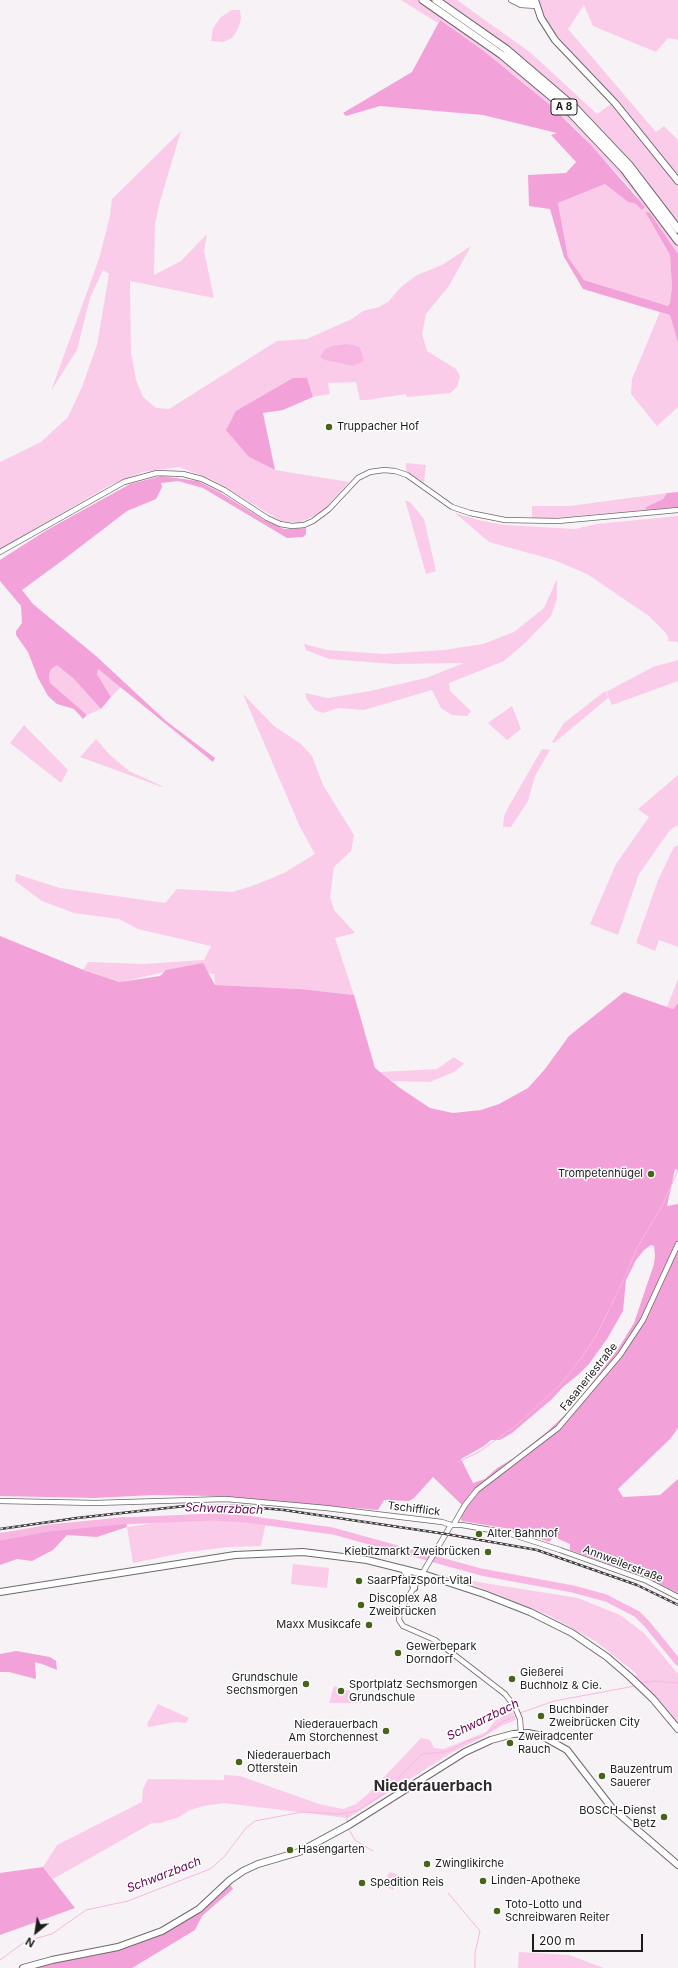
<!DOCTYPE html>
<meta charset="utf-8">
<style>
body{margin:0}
#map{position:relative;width:678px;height:1968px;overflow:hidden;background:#f7f2f5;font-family:Inter,sans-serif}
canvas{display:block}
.north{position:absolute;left:16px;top:1912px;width:40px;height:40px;-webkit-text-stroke:3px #fff;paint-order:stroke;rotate:210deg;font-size:11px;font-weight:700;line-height:16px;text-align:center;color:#1d1c1d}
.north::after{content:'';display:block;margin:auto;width:14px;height:18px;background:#1d1c1d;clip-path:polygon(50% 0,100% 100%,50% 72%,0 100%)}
.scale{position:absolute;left:532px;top:1934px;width:111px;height:18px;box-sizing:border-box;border:2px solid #1d1c1d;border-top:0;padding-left:5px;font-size:12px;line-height:14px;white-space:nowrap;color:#1d1c1d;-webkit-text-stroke:3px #fff;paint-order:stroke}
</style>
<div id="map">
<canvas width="678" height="1968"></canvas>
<div class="north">N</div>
<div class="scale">200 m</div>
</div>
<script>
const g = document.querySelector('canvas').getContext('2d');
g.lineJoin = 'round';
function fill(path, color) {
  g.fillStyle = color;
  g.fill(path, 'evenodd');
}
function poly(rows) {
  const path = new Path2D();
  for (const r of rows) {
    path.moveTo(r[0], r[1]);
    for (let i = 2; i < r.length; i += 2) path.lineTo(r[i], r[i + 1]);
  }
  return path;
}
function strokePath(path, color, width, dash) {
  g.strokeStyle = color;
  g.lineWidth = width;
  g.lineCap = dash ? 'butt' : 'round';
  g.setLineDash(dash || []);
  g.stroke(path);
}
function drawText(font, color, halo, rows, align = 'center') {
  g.font = font + ' Inter,sans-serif';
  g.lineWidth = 3;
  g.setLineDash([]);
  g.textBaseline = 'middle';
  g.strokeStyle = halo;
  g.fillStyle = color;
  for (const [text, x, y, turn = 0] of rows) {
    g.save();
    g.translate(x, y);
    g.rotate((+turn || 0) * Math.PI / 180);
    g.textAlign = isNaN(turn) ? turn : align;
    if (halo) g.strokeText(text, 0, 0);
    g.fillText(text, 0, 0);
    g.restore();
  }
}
const green = poly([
 [401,0,457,0,531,53,597,114,611,104,555,46,556,44,597,86,678,186,678,254,650,213,645,213,670,255,672,287,670,303,668,306,584,280,568,257,558,203,605,184,628,202,636,204,642,209,637,196,627,184,572,125,519,79,439,20,438,23],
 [538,0,678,0,678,40,668,38,656,52,593,26,584,5,568,29,656,132,664,126,678,140,678,176,565,48,547,23],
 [232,10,240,10,241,19,238,29,232,38,223,42,211,41,213,28,221,17],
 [181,131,159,205,155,224,154,275,181,261,207,234,204,251,214,298,130,281,131,352,136,380,143,397,156,408,169,409,277,341,307,339,352,319,363,311,379,307,388,302,401,287,417,275,442,265,471,246,449,286,426,314,422,334,427,351,456,369,460,376,457,387,450,393,407,397,406,394,367,400,360,400,356,382,328,383,330,394,313,397,307,378,236,411,249,457,275,470,349,482,322,512,299,523,281,521,213,480,179,467,143,472,110,485,0,549,0,462,41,442,68,417,82,387,97,345,109,274,103,270,90,298,77,350,51,391,99,259,110,216,112,199],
 [345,344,353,366,340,362,325,349,334,345],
 [660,312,670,315,678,343,678,407,657,426,631,394,632,379],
 [406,463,426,465,424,483,406,471],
 [667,493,663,499,646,507,645,510,532,520,532,506,570,506],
 [405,500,411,503,424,519,436,571,426,574],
 [455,513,478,520,505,525,575,529,597,524,678,516,678,642,668,641,668,636,664,631,649,616,587,574,554,560,489,542],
 [557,579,557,599,551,616,525,643,504,661,449,683,450,691,471,711,467,716,452,715,441,708,432,690,364,710,338,708,323,713,315,710,307,700,305,693,328,698,370,691,426,678,464,663,394,664,329,659,306,650,304,644,327,650,384,654,444,650,483,644,514,632,544,608],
 [678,660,678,681,612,705,606,692,653,667],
 [57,664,74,679,101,709,87,715,55,689,50,683,49,676,51,669],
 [98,669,121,687,111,697,97,674],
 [605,691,608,698,554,743,552,742,564,723],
 [243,694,274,726,301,744,312,756,323,785,354,835,351,851,334,867,330,897,334,910,355,933,335,938,354,995,301,989,215,985,214,974,207,973,203,963,121,982,86,971,83,970,88,962,144,964,204,960,211,946,138,929,119,919,74,913,42,901,15,881,16,874,60,888,165,903,177,889,232,892,255,885,284,873,315,854,300,827],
 [512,706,521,729,507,740,488,723],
 [24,725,68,770,61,783,10,743],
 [96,739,109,754,129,771,162,786,162,787,80,757],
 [542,749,550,750,535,776,528,801,511,827,503,827,504,816,509,806],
 [678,775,678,825,670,830,639,874,618,935,590,924,616,864,649,817,638,809],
 [678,845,678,947,659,940,655,951,636,943,658,880,674,847],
 [678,979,678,1003,673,1009,667,1007],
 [454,1057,464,1064,454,1072,430,1082,392,1081,380,1072,437,1069],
 [246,1520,266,1522,261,1546,229,1547,187,1552,133,1563,127,1527,169,1521],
 [293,1564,329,1568,327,1588,291,1584],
 [459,1579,578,1598,620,1615,644,1633,678,1674,678,1725,634,1678,637,1674,595,1641,550,1616],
 [334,1686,364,1696,361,1703,329,1703],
 [158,1704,189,1718,186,1723,176,1722,148,1727,147,1724],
 [513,1712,516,1720,501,1726,483,1737,451,1753,348,1818,224,1803,204,1806,190,1810,179,1817,160,1823,152,1823,53,1879,43,1867,57,1845,142,1802,143,1789,148,1779,224,1780,224,1775,240,1776,319,1804,343,1809,356,1804,369,1793,421,1738,430,1740,434,1748,444,1749,486,1732,496,1720],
 [390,1872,401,1876,393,1890,386,1886,389,1879,387,1876],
 [519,1952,569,1955,604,1968,518,1968]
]);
const forest = poly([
 [440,20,485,52,550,105,591,145,645,207,642,210,636,204,628,202,605,184,558,203,568,257,584,280,668,306,670,303,672,287,670,255,645,212,650,213,678,254,678,343,670,315,583,289,564,257,550,209,529,206,528,175,566,173,576,162,551,135,557,133,483,115,380,106,346,116,343,113,412,72],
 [293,378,307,378,313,397,283,410,263,413,275,470,249,457,226,430,236,411],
 [161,476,198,481,221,493,264,520,284,529,306,528,306,534,303,537,287,538,203,488,178,481,161,483,162,487,156,499,127,511,63,560,22,590,33,604,96,656,166,721,215,758,213,762,98,669,97,674,111,697,101,709,74,679,57,665,51,669,49,676,50,683,87,715,83,719,74,709,57,704,48,696,38,678,28,652,16,635,16,631,22,623,21,606,0,581,0,560,3,558,47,530,130,484],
 [678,492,678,507,645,510,646,507,663,499,667,493],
 [0,936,86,971,120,982,160,976,166,970,203,963,215,985,301,989,354,995,375,1068,400,1088,430,1108,453,1113,481,1110,499,1104,528,1088,545,1069,569,1036,624,992,673,1009,678,1003,678,1170,675,1169,667,1206,678,1204,678,1428,670,1439,618,1489,623,1497,660,1495,678,1479,678,1593,647,1578,570,1550,570,1544,554,1537,549,1542,510,1529,462,1521,461,1520,463,1506,433,1477,414,1498,409,1501,384,1500,378,1510,213,1496,154,1495,94,1498,0,1496],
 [651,1245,654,1246,655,1255,654,1264,634,1323,618,1349,575,1405,548,1431,514,1458,497,1468,485,1479,473,1483,461,1459,484,1446,491,1440,500,1440,512,1433,552,1399,563,1387,579,1374,589,1364,607,1339,623,1311,626,1280,636,1260,644,1250],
 [125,1517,127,1527,97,1537,67,1535,53,1550,32,1561,17,1559,0,1565,0,1533],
 [16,1651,50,1657,56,1661,57,1670,45,1665,35,1662,36,1679,9,1672,0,1672,0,1654],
 [43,1867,75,1908,0,1935,0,1873],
 [230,1884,233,1889,202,1916,195,1930,132,1968,32,1968,55,1962,98,1955,147,1939,186,1921]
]);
const water = poly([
 [345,344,354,345,360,348,364,361,353,366,325,360,320,357,325,349,334,345]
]);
const stream = poly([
 [458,1462,479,1452,518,1424,559,1386,576,1365,595,1338,624,1279,636,1250,663,1204,678,1170],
 [640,1683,656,1681,678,1683],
 [520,1713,554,1701,635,1686],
 [347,1814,347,1823],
 [348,1828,355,1840,373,1851],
 [448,1893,480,1931,475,1953,475,1968],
 [0,1960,26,1941,52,1934,86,1910,128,1901,210,1869,224,1857,246,1828,255,1821,302,1812,339,1814,357,1811,383,1794,422,1754,445,1752,453,1749,467,1741,483,1736,502,1722,516,1716]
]);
const river = poly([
 [0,1537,49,1528,121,1521,213,1517,246,1519,333,1531,481,1572,573,1589,606,1598,637,1614,647,1624,678,1662]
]);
const minor = poly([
 [511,0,521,5,537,6],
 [515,1,531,1,536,5],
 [0,552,124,482,157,473,183,474,202,479,224,490,267,518,280,524,292,526,304,525,313,521,329,509,358,478,370,472,384,470,395,471,407,475,452,507,470,513,505,520,558,521,678,510],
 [0,1501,95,1503,226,1499,326,1508,442,1522,451,1525,462,1525,508,1533,560,1550,647,1581,678,1597],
 [454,1524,465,1505,477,1490,558,1428,620,1355,643,1320,678,1244],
 [451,1525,400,1611,399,1620,403,1626,435,1640,505,1694,515,1707,520,1719,521,1733]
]);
const major = poly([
 [535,0,541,18,555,40,615,103,678,181],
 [403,1569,412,1581,414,1588],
 [0,1592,235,1555,303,1552,367,1560,423,1574,484,1594,530,1612,572,1633,607,1657,629,1676,653,1699,678,1729],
 [23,1968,52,1960,118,1947,162,1931,199,1909,230,1880,243,1871,258,1864,299,1852,349,1825,465,1752,491,1740,513,1734,528,1733,542,1736,567,1750,612,1808,678,1865]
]);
const highway = poly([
 [423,0,502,55,570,112,624,169,678,241],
 [436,0,506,49,575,108,629,165,678,229]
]);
const rail = poly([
 [0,1529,77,1518,185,1506,238,1506,284,1510,446,1534,537,1550,637,1585,678,1605]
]);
const markers = [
 [329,427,4,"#466519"],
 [651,1174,4,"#466519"],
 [479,1534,4,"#466519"],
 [488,1552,4,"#466519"],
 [359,1581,4,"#466519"],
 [361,1605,4,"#466519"],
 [369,1625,4,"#466519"],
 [398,1653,4,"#466519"],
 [512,1679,4,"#466519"],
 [306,1684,4,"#466519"],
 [341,1691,4,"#466519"],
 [541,1716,4,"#466519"],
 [386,1731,4,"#466519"],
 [510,1743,4,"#466519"],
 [239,1762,4,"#466519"],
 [602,1776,4,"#466519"],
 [664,1817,4,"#466519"],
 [290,1850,4,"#466519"],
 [427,1864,4,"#466519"],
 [483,1881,4,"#466519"],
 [362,1883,4,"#466519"],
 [497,1911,4,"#466519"]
];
const shields = [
 [564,107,26]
];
const shieldNames = [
 ["A 8",564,107]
];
const poiNames = [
 ["Truppacher Hof",337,427],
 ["Trompetenhügel",643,1174,"right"],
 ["Alter Bahnhof",487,1534],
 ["Kiebitzmarkt Zweibrücken",480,1552,"right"],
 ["SaarPfalzSport-Vital",367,1581],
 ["Discoplex A8",369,1599],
 ["Zweibrücken",369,1612],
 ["Maxx Musikcafe",361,1625,"right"],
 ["Gewerbepark",406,1647],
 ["Dorndorf",406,1660],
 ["Gießerei",520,1673],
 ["Buchholz & Cie.",520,1686],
 ["Grundschule",298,1678,"right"],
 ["Sechsmorgen",298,1691,"right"],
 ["Sportplatz Sechsmorgen",349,1685],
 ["Grundschule",349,1698],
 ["Buchbinder",549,1710],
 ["Zweibrücken City",549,1723],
 ["Niederauerbach",378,1725,"right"],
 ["Am Storchennest",378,1738,"right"],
 ["Zweiradcenter",518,1737],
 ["Rauch",518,1750],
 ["Niederauerbach",247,1756],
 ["Otterstein",247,1769],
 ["Bauzentrum",610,1770],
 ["Sauerer",610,1783],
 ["BOSCH-Dienst",656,1811,"right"],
 ["Betz",656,1824,"right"],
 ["Hasengarten",298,1850],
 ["Zwinglikirche",435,1864],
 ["Linden-Apotheke",491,1881],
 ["Spedition Reis",370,1883],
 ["Toto-Lotto und",505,1905],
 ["Schreibwaren Reiter",505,1918]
];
const streetNames = [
 ["Fasaneriestraße",589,1377,-51],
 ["Tschifflick",414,1509,7],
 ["Annweilerstraße",623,1564,21]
];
const waterNames = [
 ["Schwarzbach",224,1509,2],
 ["Schwarzbach",483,1720,-26],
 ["Schwarzbach",164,1875,-21]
];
const districtNames = [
 ["Niederauerbach",433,1786]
];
fill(green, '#faccea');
fill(forest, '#f3a2d9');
fill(water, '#f8b7e2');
strokePath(stream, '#f8b7e2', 1);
strokePath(river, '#f8b7e2', 7);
strokePath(minor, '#6d696b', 6);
strokePath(major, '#6d696b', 8);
strokePath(highway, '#6d696b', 9);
strokePath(minor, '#fff', 4.5);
strokePath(major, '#fff', 6);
strokePath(highway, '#fff', 7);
strokePath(rail, '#403e3f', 2.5);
strokePath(rail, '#fff', 1, [3]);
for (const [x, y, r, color] of markers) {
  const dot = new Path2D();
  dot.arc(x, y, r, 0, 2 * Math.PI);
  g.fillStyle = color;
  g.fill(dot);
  strokePath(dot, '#fff', 1.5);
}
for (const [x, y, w] of shields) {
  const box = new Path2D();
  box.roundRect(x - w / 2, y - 8, w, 16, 3);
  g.fillStyle = '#fff';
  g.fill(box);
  strokePath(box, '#1d1c1d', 1);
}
drawText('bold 10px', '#1d1c1d', null, shieldNames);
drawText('11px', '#1d1c1d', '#fff', poiNames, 'left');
drawText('11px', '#1d1c1d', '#fff', streetNames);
drawText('italic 12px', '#63004f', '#fff', waterNames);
drawText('bold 15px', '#2d292c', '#fff', districtNames);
</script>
